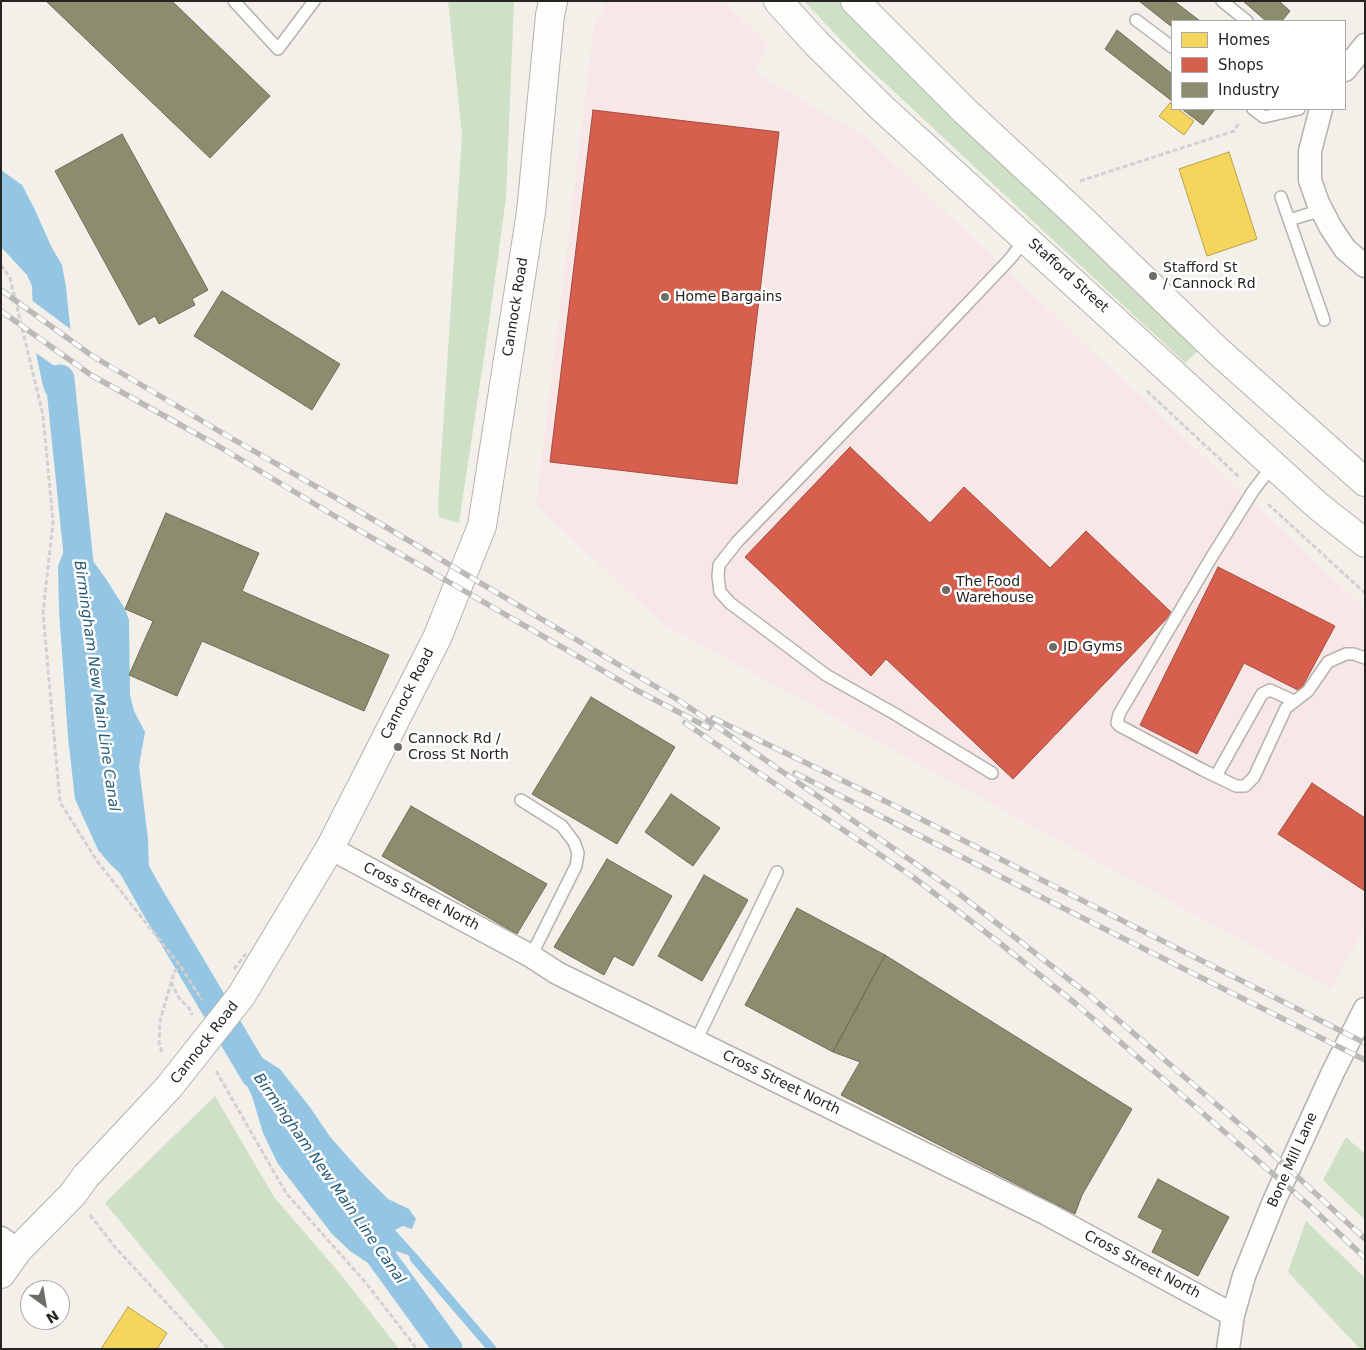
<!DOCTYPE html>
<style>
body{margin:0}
#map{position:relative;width:1366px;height:1350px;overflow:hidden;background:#f3f0ea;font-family:"DejaVu Sans",sans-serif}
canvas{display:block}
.frame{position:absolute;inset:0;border:2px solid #272521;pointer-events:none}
.legend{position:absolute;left:1171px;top:20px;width:175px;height:90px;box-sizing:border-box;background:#fff;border:1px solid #a9a8a6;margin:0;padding:6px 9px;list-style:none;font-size:15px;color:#272521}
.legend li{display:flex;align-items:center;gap:10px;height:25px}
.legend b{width:25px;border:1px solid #a9a8a6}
.north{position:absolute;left:20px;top:1280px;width:50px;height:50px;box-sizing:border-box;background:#fff;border:1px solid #a9a8a6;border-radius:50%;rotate:148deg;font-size:14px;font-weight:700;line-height:20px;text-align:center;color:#272521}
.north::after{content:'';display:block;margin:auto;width:18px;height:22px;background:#6e6c67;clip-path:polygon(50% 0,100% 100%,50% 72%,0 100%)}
</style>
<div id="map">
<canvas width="1366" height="1350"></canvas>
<div class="frame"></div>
<ul class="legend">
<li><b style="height:14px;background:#f6d55c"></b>Homes</li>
<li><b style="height:14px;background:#d6604d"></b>Shops</li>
<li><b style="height:14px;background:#8c8c6e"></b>Industry</li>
</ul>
<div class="north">N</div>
</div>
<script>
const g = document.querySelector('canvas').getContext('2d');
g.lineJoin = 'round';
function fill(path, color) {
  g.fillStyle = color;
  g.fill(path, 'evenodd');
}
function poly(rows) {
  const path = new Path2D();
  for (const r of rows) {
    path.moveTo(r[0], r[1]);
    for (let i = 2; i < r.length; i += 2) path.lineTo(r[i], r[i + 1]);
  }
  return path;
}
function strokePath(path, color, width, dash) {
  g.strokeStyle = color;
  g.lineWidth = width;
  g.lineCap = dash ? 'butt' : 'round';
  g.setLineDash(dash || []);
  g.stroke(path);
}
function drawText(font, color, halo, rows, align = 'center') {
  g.font = font + ' "DejaVu Sans",sans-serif';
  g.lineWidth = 5;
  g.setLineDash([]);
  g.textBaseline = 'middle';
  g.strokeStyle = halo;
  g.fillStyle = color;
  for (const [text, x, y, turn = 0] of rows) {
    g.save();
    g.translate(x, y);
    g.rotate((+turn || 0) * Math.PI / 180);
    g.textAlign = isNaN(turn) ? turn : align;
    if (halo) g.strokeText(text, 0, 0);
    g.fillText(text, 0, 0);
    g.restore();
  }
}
const commercial = poly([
 [608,1,723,1,768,44,755,73,866,137,1365,609,1365,927,1331,989,663,624,536,505,594,25]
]);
const green = poly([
 [448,1,514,1,506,198,486,344,459,523,439,517,438,505,462,134],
 [804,1,838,1,984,148,1199,350,1185,363,858,58],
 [215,1096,274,1197,342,1276,399,1349,226,1349,105,1203],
 [1346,1137,1365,1154,1365,1220,1323,1180],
 [1306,1221,1365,1278,1365,1349,1360,1349,1288,1272]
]);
const water = poly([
 [1,170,22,185,35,210,51,246,62,265,66,287,75,372,70,402,64,418,45,392,42,382,34,343,32,286,27,275,1,247],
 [75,536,106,579,125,609,129,620,130,695,134,711,145,732,139,766,148,839,149,870,142,884,126,879,110,864,98,850,75,799,68,737,59,611,58,566,65,548],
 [235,1041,280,1069,309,1106,331,1138,364,1175,388,1199,409,1209,416,1219,412,1229,403,1226,395,1230,421,1259,425,1273,408,1255,396,1251,392,1272,374,1267,350,1251,332,1234,278,1164,263,1133,252,1096,238,1067]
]);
const pier = poly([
 [30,299,73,331,78,372,76,381,33,351]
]);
const homes = poly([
 [1170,103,1172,104,1172,109,1178,109,1194,121,1184,135,1159,116,1170,103],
 [1229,152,1257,239,1207,256,1179,169,1229,152],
 [128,1307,167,1333,157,1349,101,1349,128,1307]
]);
const shops = poly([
 [593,110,779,132,737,484,550,462,593,110],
 [850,447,930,523,964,487,1050,568,1086,531,1172,613,1013,779,886,659,871,676,745,557,850,447],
 [1218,567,1335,626,1300,691,1244,663,1197,754,1140,725,1218,567],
 [1312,783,1365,818,1365,891,1278,834,1312,783]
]);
const industry = poly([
 [46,1,172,1,270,96,210,158,46,1],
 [1139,1,1174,1,1200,21,1172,21,1172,27,1139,1],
 [1243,1,1279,1,1290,11,1282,21,1266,21,1243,1],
 [1117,30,1172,74,1172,101,1105,49,1117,30],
 [1182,109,1215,109,1203,125,1182,109],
 [122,134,208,290,192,299,195,305,159,324,155,316,139,325,55,171,122,134],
 [222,291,340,364,312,410,194,336,222,291],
 [166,513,259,553,242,591,389,655,364,711,202,641,177,696,129,675,153,621,125,609,166,513],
 [591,697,675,747,617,844,532,794,591,697],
 [671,794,720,828,693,866,645,832,671,794],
 [411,806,547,884,517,934,382,856,411,806],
 [607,859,672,896,633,966,614,956,604,975,554,947,607,859],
 [704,875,748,900,702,981,658,956,704,875],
 [797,908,885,955,833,1052,745,1005,797,908],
 [885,955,1132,1109,1082,1195,1075,1214,841,1095,860,1062,833,1052,885,955],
 [1158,1179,1229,1217,1198,1276,1152,1252,1163,1230,1138,1217,1158,1179]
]);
const stream = poly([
 [414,1258,492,1349]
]);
const canal = poly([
 [60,379,80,573],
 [124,851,151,899,255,1074],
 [369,1240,448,1349]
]);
const path = poly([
 [1080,181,1234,131,1239,123],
 [1,265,10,278,43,415,53,522,43,613,60,802,97,861,181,967,202,1000],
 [1147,391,1239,477],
 [1268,504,1365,593],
 [171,982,179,998,189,1008,192,1015],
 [162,1052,159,1043,160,1021,174,972,181,967],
 [216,1071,286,1193,366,1283,417,1349],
 [90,1215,115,1247,209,1349]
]);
const lane = poly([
 [234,1,278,49,314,1],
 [1222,1,1247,21],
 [1136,20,1172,47],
 [1253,109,1264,117,1299,109],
 [1281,197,1324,320],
 [1289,220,1322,210],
 [1273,465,1253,491,1211,558,1119,714,1117,723,1120,726,1203,770,1236,786,1245,786,1254,777,1286,708,1308,691,1328,662,1346,654,1354,654,1365,658],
 [992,773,895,714,826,675,730,603,720,592,718,576,719,565,737,542,935,338,1009,260,1026,239],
 [1216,776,1262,694,1270,690,1294,701],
 [521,800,562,826,574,842,578,853,576,866,531,956],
 [696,1041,777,872]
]);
const street = poly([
 [1345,70,1365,45],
 [1321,109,1310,151,1310,180,1318,203,1331,228,1345,249,1365,266],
 [330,848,531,956,557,973,1047,1214,1233,1315],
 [1,1238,18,1250],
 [1228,1349,1233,1315,1244,1276,1274,1201,1333,1072,1365,1009]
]);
const highway = poly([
 [778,1,816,43,882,108,1318,506,1365,543],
 [855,1,966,112,1075,213,1219,352,1365,482],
 [241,996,330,848,437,638,482,526,531,212,550,15,553,1],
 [1,1274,18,1250,73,1194,86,1176]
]);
const rail = poly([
 [1,290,91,355,224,434,352,507,680,701,958,893,1089,995,1251,1134,1365,1239],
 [1,311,91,375,220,447,343,521,638,691,709,728],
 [713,718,891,804,1365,1043],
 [685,723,913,877,1001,944,1076,1004,1242,1147,1310,1206,1365,1258],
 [795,773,1365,1060]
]);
const pathBridge = poly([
 [234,969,246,954]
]);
const highwayBridge = poly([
 [86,1176,169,1087,241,996]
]);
const markers = [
 [1153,276,5,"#6e6c67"],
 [665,297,5,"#6e6c67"],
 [946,590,5,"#6e6c67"],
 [1053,647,5,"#6e6c67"],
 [398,747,5,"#6e6c67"]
];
const poiNames = [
 ["Stafford St",1163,268],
 ["/ Cannock Rd",1163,284],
 ["Home Bargains",675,297],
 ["The Food",956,582],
 ["Warehouse",956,598],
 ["JD Gyms",1063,647],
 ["Cannock Rd /",408,739],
 ["Cross St North",408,755]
];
const streetNames = [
 ["Stafford Street",1068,276,42],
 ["Cannock Road",516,307,-81],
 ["Cannock Road",408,694,-63],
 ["Cross Street North",421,897,28],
 ["Cannock Road",205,1043,-52],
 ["Cross Street North",781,1083,26],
 ["Bone Mill Lane",1293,1160,-66],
 ["Cross Street North",1142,1265,28]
];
const waterNames = [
 ["Birmingham New Main Line Canal",96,686,82],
 ["Birmingham New Main Line Canal",329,1179,55]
];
fill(commercial, '#f7e7e6');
fill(green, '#cee0c5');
fill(water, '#94c5e2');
fill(pier, '#f3f0ea');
fill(homes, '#f6d55c');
strokePath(homes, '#b8a04a', 1);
fill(shops, '#d6604d');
strokePath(shops, '#a24e40', 1);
fill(industry, '#8c8c6e');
strokePath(industry, '#6e6d57', 1);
strokePath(stream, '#94c5e2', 9);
strokePath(canal, '#94c5e2', 29);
strokePath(lane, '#b5b2ae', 14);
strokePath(street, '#b5b2ae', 25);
strokePath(highway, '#b5b2ae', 30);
strokePath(path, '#d1d1cf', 3, [5, 2.5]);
strokePath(lane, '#fdfdfc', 11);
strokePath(street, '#fdfdfc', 22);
strokePath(highway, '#fdfdfc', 28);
strokePath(rail, '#bbbab9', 5.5);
strokePath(rail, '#fff', 4, [11]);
strokePath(highwayBridge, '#b5b2ae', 30, []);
strokePath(pathBridge, '#d1d1cf', 3, [5, 2.5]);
strokePath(highwayBridge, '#fdfdfc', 28);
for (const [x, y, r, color] of markers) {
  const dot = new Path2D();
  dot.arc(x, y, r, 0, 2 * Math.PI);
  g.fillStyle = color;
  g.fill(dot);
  strokePath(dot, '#fff', 2);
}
drawText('14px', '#272521', '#fff', poiNames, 'left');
drawText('14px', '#272521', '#fff', streetNames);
drawText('italic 15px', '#255a78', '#fff', waterNames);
</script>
